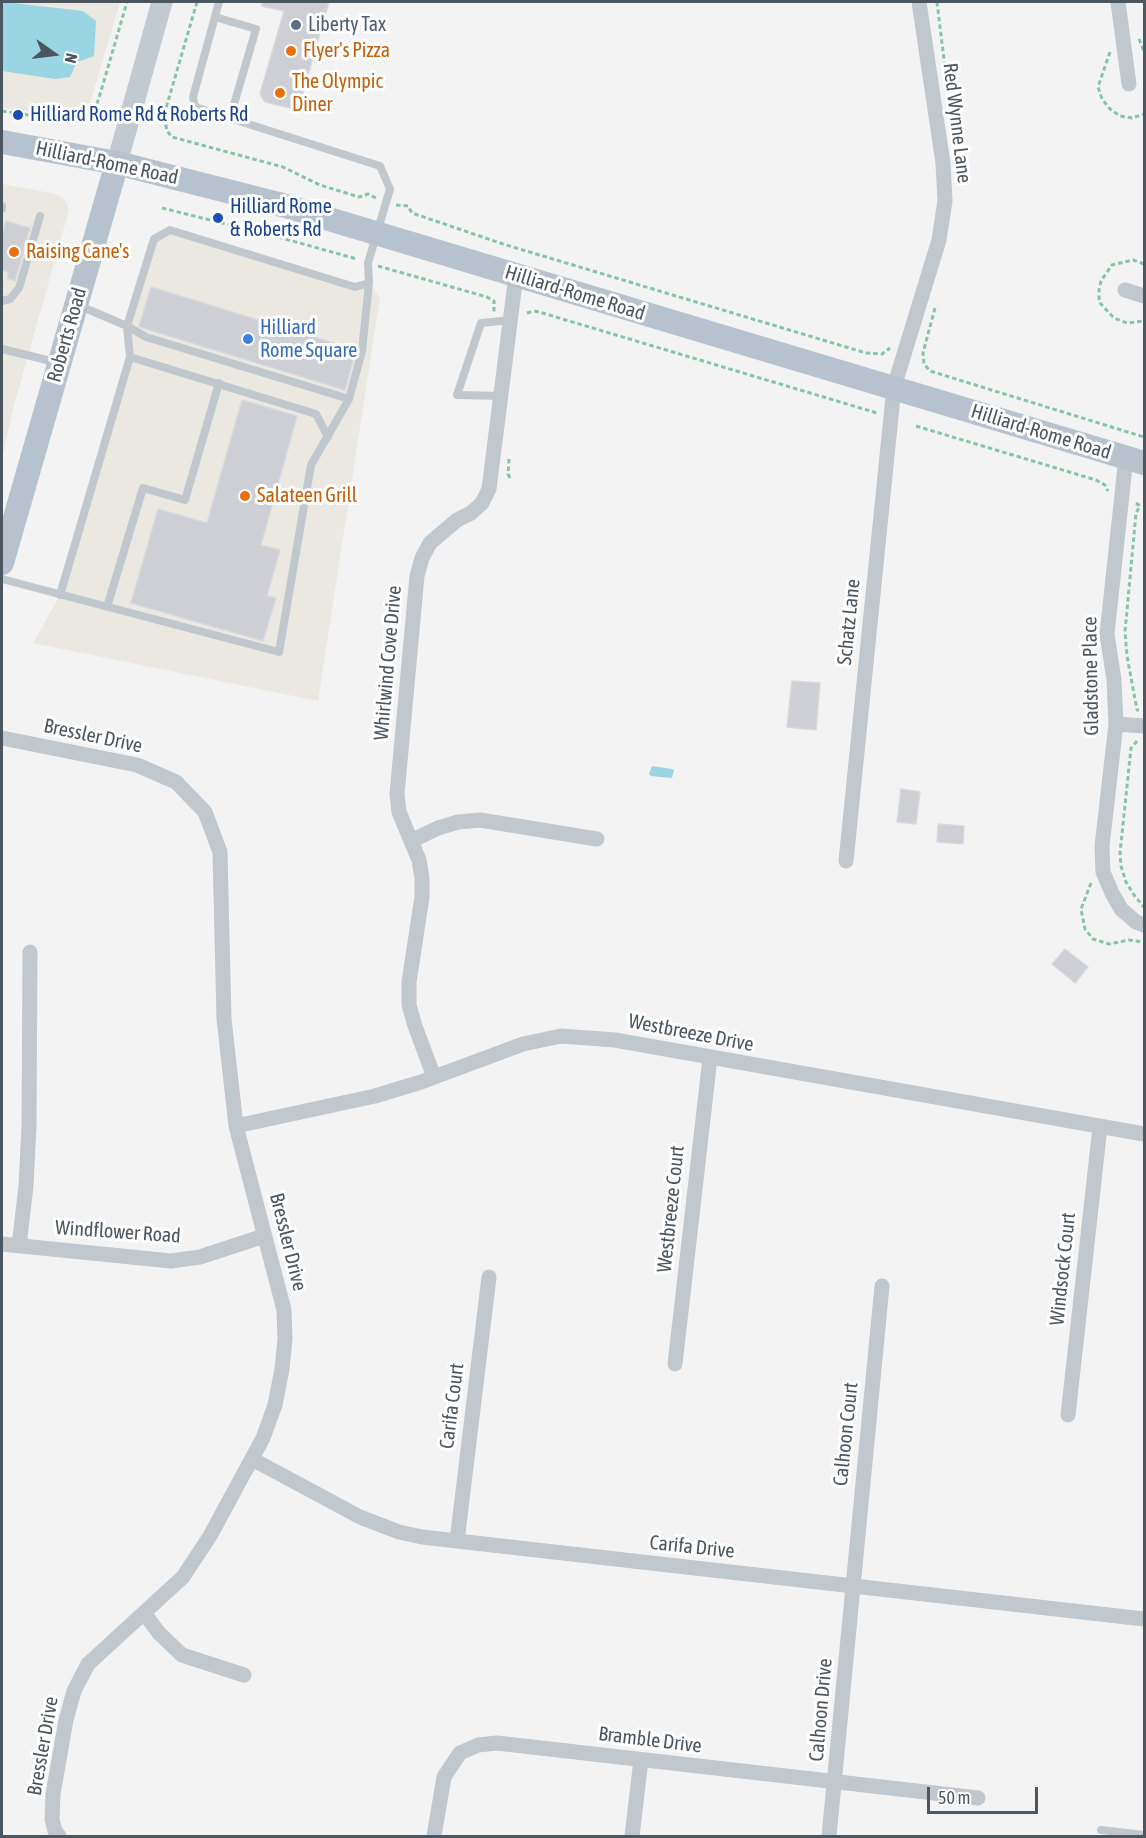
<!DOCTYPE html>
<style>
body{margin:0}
#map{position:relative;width:1146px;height:1838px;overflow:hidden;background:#f4f3f3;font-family:"Asap Condensed",sans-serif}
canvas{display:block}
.frame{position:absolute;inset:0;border:3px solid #4c565e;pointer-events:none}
.north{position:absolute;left:24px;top:24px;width:60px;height:60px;-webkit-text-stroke:4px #fff;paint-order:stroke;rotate:104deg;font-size:16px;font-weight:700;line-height:24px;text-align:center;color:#4c565e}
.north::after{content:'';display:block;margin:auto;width:21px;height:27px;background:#4c565e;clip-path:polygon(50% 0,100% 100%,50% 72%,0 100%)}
.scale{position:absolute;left:927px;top:1787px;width:111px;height:27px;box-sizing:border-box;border:3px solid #4c565e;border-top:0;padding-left:8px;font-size:18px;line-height:21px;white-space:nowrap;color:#4c565e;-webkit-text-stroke:4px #fff;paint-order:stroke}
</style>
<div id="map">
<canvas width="1146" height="1838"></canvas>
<div class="frame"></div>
<div class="north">N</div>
<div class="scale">50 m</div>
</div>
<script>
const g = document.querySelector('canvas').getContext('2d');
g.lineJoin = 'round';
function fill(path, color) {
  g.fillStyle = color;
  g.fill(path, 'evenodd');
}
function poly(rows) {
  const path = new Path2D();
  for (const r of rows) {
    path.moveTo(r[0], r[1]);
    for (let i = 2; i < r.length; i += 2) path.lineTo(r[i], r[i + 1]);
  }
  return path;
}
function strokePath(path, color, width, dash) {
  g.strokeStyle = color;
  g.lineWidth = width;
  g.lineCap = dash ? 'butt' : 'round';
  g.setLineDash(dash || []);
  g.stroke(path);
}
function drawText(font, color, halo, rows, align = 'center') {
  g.font = font + ' "Asap Condensed",sans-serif';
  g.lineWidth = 6;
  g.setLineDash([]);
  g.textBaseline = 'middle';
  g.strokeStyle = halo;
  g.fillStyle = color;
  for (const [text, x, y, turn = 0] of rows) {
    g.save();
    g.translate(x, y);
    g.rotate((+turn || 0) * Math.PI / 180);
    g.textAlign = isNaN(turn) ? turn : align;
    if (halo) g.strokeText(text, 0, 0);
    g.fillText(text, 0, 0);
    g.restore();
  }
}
const commercial = poly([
 [2,2,120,2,88,110,74,117,2,108],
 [2,184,56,194,65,200,69,210,13,409,2,458],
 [170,230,354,287,369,283,380,297,318,701,33,643,60,595,130,357,127,326,154,239]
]);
const water = poly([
 [4,2,83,11,96,21,94,56,77,62,70,77,55,79,2,71,2,3],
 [652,766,672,769,674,770,672,778,651,776,649,774]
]);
const building = poly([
 [262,2,329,2,298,110,265,102,260,94,284,11,262,6,262,2],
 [6,221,30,228,15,281,7,278,8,272,2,270,2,235,6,221],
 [151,287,356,350,345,390,143,328,139,326,151,287],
 [242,400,297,416,261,545,280,550,267,596,276,598,263,641,131,603,158,509,207,523,242,400],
 [792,681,820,683,816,730,787,727,792,681],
 [901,789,920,792,916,824,897,822,901,789],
 [938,824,964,826,963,844,937,842,938,824],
 [1065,949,1088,967,1075,983,1052,964,1065,949]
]);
const path = poly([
 [197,2,164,115,167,131,172,137,283,167,320,185,359,197,368,194,378,199],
 [937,2,945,68],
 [1139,39,1144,51],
 [1110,52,1098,87,1102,99,1110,109,1120,116,1132,118,1144,114],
 [2,111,75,122,86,120,93,114,99,98,127,2],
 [396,205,408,206,412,213,503,244,866,353,882,354,890,348],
 [162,208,278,237,357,259],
 [1144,264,1133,260,1112,265,1101,281,1099,290,1099,302,1114,318,1127,323,1144,321],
 [378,266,487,297,494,301,494,312],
 [935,308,923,353,924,364,930,371,1144,437],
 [527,313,534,311,539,312,877,413],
 [916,426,1096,480,1105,485,1108,491],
 [509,459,508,474,510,478],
 [1136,503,1140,506,1136,513,1125,632,1127,656,1137,710,1139,710],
 [1137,741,1131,748,1120,853,1121,866,1126,882,1134,895,1144,907],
 [1091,883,1081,909,1085,929,1093,939,1109,944,1129,940,1144,942]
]);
const lane = poly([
 [215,17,256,29,230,118],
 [2,209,2,206],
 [2,301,10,299,19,288,40,216],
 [80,306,127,326,146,337,349,399],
 [2,349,55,362],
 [130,357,316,414,328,437],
 [502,396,457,395,481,323,511,320],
 [2,579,279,652,311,465,349,399,362,351,369,283,368,263,390,189,380,166,195,107,193,97,219,2],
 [60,595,130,357,127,326,154,239,170,230,355,287,369,283],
 [107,607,143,488,185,500,219,383],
 [1101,1830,1144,1835]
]);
const street = poly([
 [1118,2,1129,84],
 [1125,290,1144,296],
 [1126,457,1107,634,1114,680,1116,724,1102,846,1103,872,1112,893,1121,909,1136,922,1144,925],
 [1116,724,1144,726],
 [2,738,137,765,176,782,205,812,220,852,224,1019,236,1126,284,1310,285,1339,282,1369,275,1405,263,1438,210,1536,183,1577,88,1664,74,1691,66,1720,53,1794,52,1819,55,1831,59,1836],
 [411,841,438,828,458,822,480,820,597,839],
 [846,861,894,387,939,240,945,201,943,163,919,2],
 [434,1077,415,1026,409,1005,409,982,422,897,422,878,419,860,399,812,397,794,417,576,422,558,430,543,457,520,471,513,482,503,489,489,516,275],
 [236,1126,375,1096,421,1082,523,1044,561,1036,615,1040,1144,1134],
 [2,1244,171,1261,200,1257,264,1236],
 [19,1246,26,1186,29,1126,30,952],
 [675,1364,710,1058],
 [1068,1415,1100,1127],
 [252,1459,360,1517,399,1532,422,1537,1144,1619],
 [457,1541,489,1277],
 [144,1613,159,1633,182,1655,244,1675],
 [434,1836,444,1777,460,1753,478,1745,497,1743,978,1798],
 [632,1836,641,1760],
 [829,1836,882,1286]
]);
const secondary = poly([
 [117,163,162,2]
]);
const primary = poly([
 [2,142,117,163,282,205,1144,463],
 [2,563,117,163]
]);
const markers = [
 [296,25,6,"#5c6f8a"],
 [291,51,6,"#e8710a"],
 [280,93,6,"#e8710a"],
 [18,115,6,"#1a4fb4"],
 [218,218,6,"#1a4fb4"],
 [14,252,6,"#e8710a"],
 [248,339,6,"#3f7fe0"],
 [245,496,6,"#e8710a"]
];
const serviceNames = [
 ["Liberty Tax",308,25]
];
const foodNames = [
 ["Flyer's Pizza",303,51],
 ["The Olympic",292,82],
 ["Diner",292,105],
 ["Raising Cane's",26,252],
 ["Salateen Grill",257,496]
];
const transitNames = [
 ["Hilliard Rome Rd & Roberts Rd",30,115],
 ["Hilliard Rome",230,207],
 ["& Roberts Rd",230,230]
];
const streetNames = [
 ["Red Wynne Lane",957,123,83],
 ["Hilliard-Rome Road",107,163,12],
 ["Hilliard-Rome Road",575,293,17],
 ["Roberts Road",67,335,-74],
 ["Hilliard-Rome Road",1041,432,17],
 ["Schatz Lane",849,622,-84],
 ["Whirlwind Cove Drive",388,663,-85],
 ["Gladstone Place",1091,676,-91],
 ["Bressler Drive",93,736,12],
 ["Westbreeze Drive",691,1033,11],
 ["Westbreeze Court",671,1209,-84],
 ["Windflower Road",118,1232,4],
 ["Bressler Drive",288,1242,76],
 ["Windsock Court",1063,1269,-84],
 ["Carifa Court",452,1406,-83],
 ["Calhoon Court",846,1434,-84],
 ["Carifa Drive",692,1547,6],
 ["Calhoon Drive",821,1710,-85],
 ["Bramble Drive",650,1740,7],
 ["Bressler Drive",43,1746,-80]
];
const shopNames = [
 ["Hilliard",260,328],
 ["Rome Square",260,351]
];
fill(commercial, '#eae8e1');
fill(water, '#9ad5e3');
fill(building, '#cdcfd4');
strokePath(building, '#d7d9dd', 1.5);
strokePath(path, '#83c6a4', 3, [4.5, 3]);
strokePath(lane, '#c0c7cd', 8);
strokePath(street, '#c0c7cd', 15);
strokePath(secondary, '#c1c9d1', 21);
strokePath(primary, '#b6c2cd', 24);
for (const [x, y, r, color] of markers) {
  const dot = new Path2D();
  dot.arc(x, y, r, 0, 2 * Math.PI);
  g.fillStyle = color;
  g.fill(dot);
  strokePath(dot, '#fff', 2);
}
drawText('20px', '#4e5e75', '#fff', serviceNames, 'left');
drawText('20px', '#c56008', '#fff', foodNames, 'left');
drawText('20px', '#164399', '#fff', transitNames, 'left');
drawText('20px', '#4c565e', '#fff', streetNames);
drawText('20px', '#366cbe', '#fff', shopNames, 'left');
</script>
